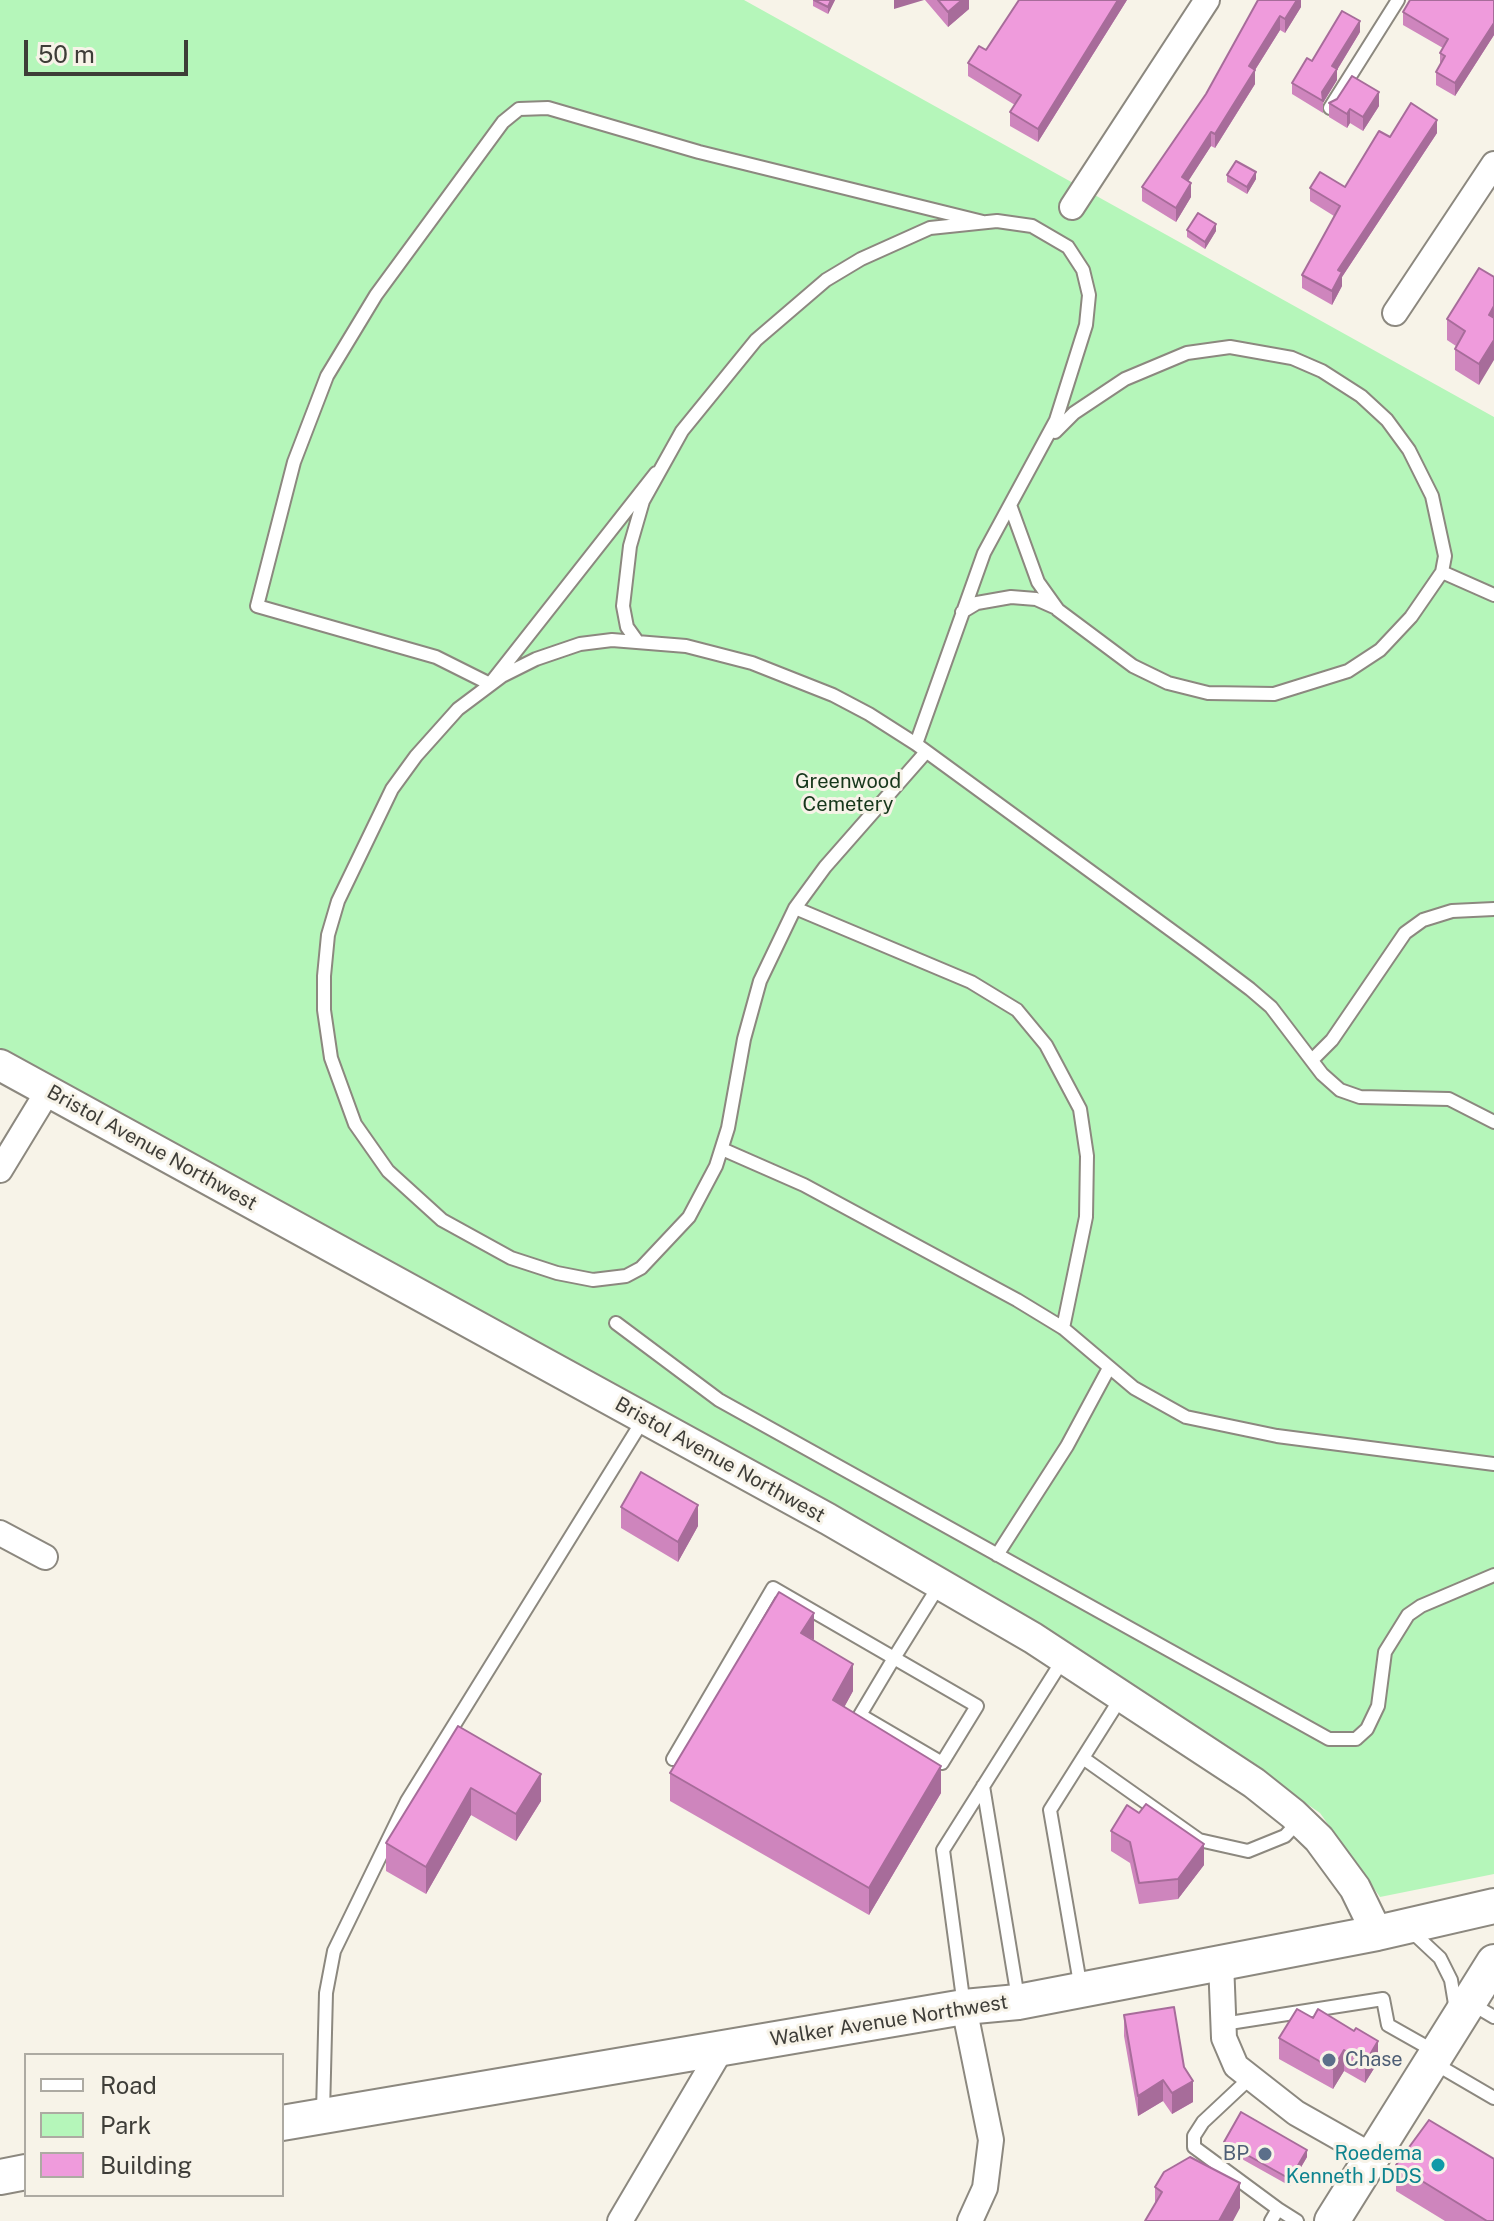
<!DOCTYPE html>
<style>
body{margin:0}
#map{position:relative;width:1494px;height:2221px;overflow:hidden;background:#f7f3e8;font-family:"Public Sans",sans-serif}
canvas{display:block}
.legend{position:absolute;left:24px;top:2053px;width:260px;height:144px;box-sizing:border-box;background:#f7f3e8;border:2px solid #adaaa2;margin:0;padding:10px 14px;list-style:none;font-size:24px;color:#3e3d38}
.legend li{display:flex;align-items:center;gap:16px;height:40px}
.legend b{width:40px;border:2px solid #adaaa2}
.scale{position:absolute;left:24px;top:40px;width:164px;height:36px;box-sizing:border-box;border:4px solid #3e3d38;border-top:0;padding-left:10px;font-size:24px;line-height:28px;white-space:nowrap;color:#3e3d38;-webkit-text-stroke:6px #f7f3e8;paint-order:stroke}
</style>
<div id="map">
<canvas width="1494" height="2221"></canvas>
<ul class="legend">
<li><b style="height:10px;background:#fff"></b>Road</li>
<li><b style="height:22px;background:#b5f6ba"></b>Park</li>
<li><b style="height:22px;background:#ef9bdc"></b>Building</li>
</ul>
<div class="scale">50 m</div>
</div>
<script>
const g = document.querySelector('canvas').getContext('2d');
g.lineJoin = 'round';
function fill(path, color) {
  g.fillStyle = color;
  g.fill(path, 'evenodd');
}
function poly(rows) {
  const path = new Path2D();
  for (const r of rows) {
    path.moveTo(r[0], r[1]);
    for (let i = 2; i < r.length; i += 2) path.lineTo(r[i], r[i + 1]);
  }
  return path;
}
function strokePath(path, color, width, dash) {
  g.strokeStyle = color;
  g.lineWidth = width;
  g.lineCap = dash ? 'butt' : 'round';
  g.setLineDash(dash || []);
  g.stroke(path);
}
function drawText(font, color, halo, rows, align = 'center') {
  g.font = font + ' "Public Sans",sans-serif';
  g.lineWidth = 6;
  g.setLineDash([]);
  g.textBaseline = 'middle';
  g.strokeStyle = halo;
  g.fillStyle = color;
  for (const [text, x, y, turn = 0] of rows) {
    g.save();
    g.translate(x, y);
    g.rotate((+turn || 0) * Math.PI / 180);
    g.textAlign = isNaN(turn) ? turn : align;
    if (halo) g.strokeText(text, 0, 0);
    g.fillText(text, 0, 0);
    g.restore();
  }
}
const green = poly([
 [0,0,744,0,1494,417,1494,1874,1380,1897,1320,1813,1210,1737,0,1055]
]);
const service = poly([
 [1330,108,1398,0],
 [656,473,490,684,436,657,257,606,294,462,327,376,376,295,503,122,519,109,548,108,699,152,983,222],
 [1010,505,1038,582,1058,610,1133,666,1168,683,1208,693,1274,694,1348,671,1380,650,1411,617,1442,572,1445,556,1432,496,1409,450,1387,420,1361,396,1322,371,1292,358,1230,347,1187,353,1125,379,1074,413,1055,432],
 [1442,572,1494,595],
 [962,612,977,603,1011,597,1036,599,1054,607],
 [637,641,627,627,623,606,630,546,643,501,682,431,756,340,826,280,861,259,930,228,997,221,1032,226,1068,247,1083,270,1089,295,1086,325,1056,420,984,553,916,744],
 [926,752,825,867,795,908,760,981,744,1039,728,1128,716,1166,689,1217,641,1268,626,1276,593,1280,557,1273,511,1258,442,1220,388,1171,355,1124,331,1058,324,1010,324,976,328,935,338,901,392,789,416,756,458,709,502,676,536,659,580,644,612,640,686,646,752,663,833,695,869,714,916,744,1201,952,1250,989,1271,1007,1322,1074,1340,1090,1360,1097,1449,1099,1494,1122],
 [795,908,971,982,1017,1010,1046,1045,1080,1109,1087,1156,1086,1217,1063,1328],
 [1312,1060,1332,1040,1405,933,1423,920,1452,911,1494,909],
 [722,1149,804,1185,1017,1300,1063,1328,1134,1388,1186,1417,1277,1436,1494,1464],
 [616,1323,719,1400,1329,1739,1356,1739,1367,1729,1378,1706,1385,1652,1408,1615,1421,1606,1494,1575],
 [997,1555,1067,1446,1109,1368],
 [894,1658,977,1706,942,1763,860,1715,894,1658],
 [1083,1758,1199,1840,1248,1851,1285,1836,1299,1821],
 [673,1759,773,1588,894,1658,940,1584],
 [983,1786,1018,1998],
 [1409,1929,1440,1958,1451,1980,1456,2010],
 [1081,1989,1050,1810,1122,1696],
 [1472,2004,1494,2017],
 [964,2006,943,1850,1064,1658],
 [1223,2024,1383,1999,1388,2025,1434,2051],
 [1434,2063,1494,2098],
 [1250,2078,1203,2122,1194,2136,1194,2147,1278,2209],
 [323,2112,326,1993,334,1951,407,1801,643,1420],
 [1271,2221,1278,2209,1297,2221]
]);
const minor = poly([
 [1072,207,1207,0],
 [1395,313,1494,164],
 [0,1170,48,1091],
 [0,1533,45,1557],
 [1221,1962,1224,2038,1236,2066,1296,2113,1372,2156],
 [964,2007,991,2140,985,2188,970,2221],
 [620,2221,722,2048]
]);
const tertiary = poly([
 [0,1065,828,1519,1033,1638,1254,1783,1293,1814,1319,1839,1355,1888,1377,1933]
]);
const secondary = poly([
 [282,2123,964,2007,1018,2002,1377,1933,1494,1906],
 [0,2177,26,2172],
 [1332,2221,1494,1962]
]);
const wall = poly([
 [813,0,835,0,828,14,813,6],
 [925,0,969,0,969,9,948,27],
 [1127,0,1038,142,1010,126,1010,112,1015,105,968,76,968,63,986,50],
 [1258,0,1301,0,1301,7,1285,33,1280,30,1255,70,1255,84,1215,148,1211,146,1188,181,1191,197,1176,222,1142,201,1142,187,1206,94],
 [1494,0,1494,35,1455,96,1436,85,1436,72,1440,65,1440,53,1443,48,1403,25,1403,12],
 [1360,32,1337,70,1337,80,1323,103,1323,113,1292,94,1292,83,1312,61],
 [1329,103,1379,106,1363,131,1350,123,1347,128,1329,117],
 [1437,133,1342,277,1342,286,1332,305,1302,288,1302,275,1334,216,1310,201,1310,188,1345,187,1390,137],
 [1227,175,1256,179,1247,194,1227,182],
 [1187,230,1216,231,1205,249,1187,237],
 [1494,277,1479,385,1455,370,1455,349,1456,346,1447,340,1447,319],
 [621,1507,698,1526,678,1562,621,1528],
 [814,1640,853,1691,844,1707,941,1793,869,1915,670,1801,670,1773],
 [458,1726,541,1801,516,1841,471,1815,426,1894,386,1871,386,1843],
 [1111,1831,1204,1865,1178,1899,1139,1904,1130,1863,1111,1851],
 [1297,2009,1378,2062,1365,2083,1344,2071,1333,2089,1279,2059,1279,2038],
 [1124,2015,1184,2067,1193,2102,1172,2114,1163,2101,1138,2116,1124,2036],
 [1224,2142,1307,2157,1290,2186,1224,2149],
 [1396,2165,1494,2221,1445,2221,1396,2191],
 [1155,2187,1240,2208,1155,2204]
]);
const shadedWall = poly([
 [831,0,835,0,828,14,828,7],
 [894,0,924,0,894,9],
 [962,0,969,0,969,9,948,27,948,12],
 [1118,0,1127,0,1038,142,1038,129],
 [1297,0,1301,0,1301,7,1285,33,1285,19],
 [1280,16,1280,30,1255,70,1255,84,1215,148,1215,134,1249,66],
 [1360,21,1360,32,1337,70,1337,80,1323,103,1322,92,1332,66],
 [1494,23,1494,35,1455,96,1455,83],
 [1379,92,1379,106,1363,131,1363,117],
 [1350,109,1350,123,1347,128,1347,114],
 [1437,120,1437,133,1342,277,1342,286,1332,305,1332,291,1338,270],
 [1211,132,1211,146,1182,191,1182,177],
 [1256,172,1256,179,1247,194,1247,187],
 [1191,183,1191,197,1176,222,1176,208],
 [1216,224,1216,231,1205,249,1205,242],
 [1494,306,1494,327,1489,315],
 [1494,340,1494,360,1479,385,1479,364],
 [698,1505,698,1526,678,1562,678,1542],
 [814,1613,814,1640,801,1633],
 [853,1664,853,1691,833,1728,833,1700],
 [941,1766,941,1793,869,1915,869,1888],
 [541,1774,541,1801,516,1841,516,1814],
 [471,1788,471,1815,426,1894,426,1867],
 [1204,1844,1204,1865,1178,1899,1178,1879],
 [1378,2041,1378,2062,1365,2083,1365,2063],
 [1344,2050,1344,2071,1333,2089,1333,2069],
 [1163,2080,1163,2101,1138,2116,1138,2096],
 [1193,2081,1193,2102,1172,2114,1172,2093],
 [1307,2150,1307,2157,1290,2186,1290,2179],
 [1240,2183,1240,2208,1233,2221,1219,2221]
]);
const building = poly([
 [814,0,831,0,828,7,814,0],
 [938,0,962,0,948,12,938,0],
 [1019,0,1118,0,1038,129,1010,112,1021,95,968,63,979,46,986,50,1019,0],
 [1258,0,1297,0,1285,19,1280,16,1249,66,1255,70,1215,134,1211,132,1182,177,1191,183,1176,208,1142,187,1206,94,1258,0],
 [1410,0,1494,0,1494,23,1455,83,1436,72,1445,56,1440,53,1448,39,1403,12,1410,0],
 [1342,11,1360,21,1332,66,1337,69,1322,92,1323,101,1292,83,1307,58,1312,61,1342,11],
 [1352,76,1379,92,1363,117,1350,109,1347,114,1329,103,1337,99,1352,76],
 [1411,103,1437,120,1338,270,1342,272,1332,291,1302,275,1340,206,1310,188,1320,172,1345,187,1379,131,1390,137,1411,103],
 [1236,161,1256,172,1247,187,1227,175,1236,161],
 [1198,213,1216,224,1205,242,1187,230,1198,213],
 [1479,268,1494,277,1494,306,1489,315,1494,318,1494,340,1479,364,1455,349,1465,331,1447,319,1479,268],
 [641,1472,698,1505,678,1542,621,1507,641,1472],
 [779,1592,814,1613,801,1633,853,1664,833,1700,941,1766,869,1888,670,1773,779,1592],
 [458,1726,541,1774,516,1814,471,1788,426,1867,386,1843,458,1726],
 [1146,1804,1204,1844,1178,1879,1139,1883,1130,1842,1111,1831,1127,1805,1139,1813,1146,1804],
 [1174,2007,1184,2067,1193,2081,1172,2093,1163,2080,1138,2096,1124,2015,1174,2007],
 [1297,2009,1313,2018,1318,2009,1354,2031,1356,2028,1378,2041,1365,2063,1344,2050,1333,2069,1279,2038,1297,2009],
 [1241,2112,1307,2150,1290,2179,1224,2142,1241,2112],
 [1429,2120,1494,2159,1494,2221,1487,2221,1396,2165,1429,2120],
 [1190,2157,1240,2183,1219,2221,1145,2221,1162,2192,1155,2187,1164,2172,1190,2157]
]);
const markers = [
 [1329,2060,8,"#5c6f8a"],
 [1265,2154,8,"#5c6f8a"],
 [1438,2165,8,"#0f9aa8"]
];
const parkNames = [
 ["Greenwood",848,782],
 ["Cemetery",848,805]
];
const streetNames = [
 ["Bristol Avenue Northwest",152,1148,29],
 ["Bristol Avenue Northwest",720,1460,29],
 ["Walker Avenue Northwest",889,2021,-9]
];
const serviceNames = [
 ["Chase",1345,2060],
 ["BP",1249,2154,"right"]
];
const cultureNames = [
 ["Roedema",1422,2154],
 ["Kenneth J DDS",1422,2177]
];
fill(green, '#b5f6ba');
strokePath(service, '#8c887f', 16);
strokePath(minor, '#8c887f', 28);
strokePath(tertiary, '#8c887f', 34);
strokePath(secondary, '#8c887f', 38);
strokePath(service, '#fff', 12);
strokePath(minor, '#fff', 24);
strokePath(tertiary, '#fff', 30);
strokePath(secondary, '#fff', 34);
fill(wall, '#ce85bd');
fill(shadedWall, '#a76c9a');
fill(building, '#ef9bdc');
strokePath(building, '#a76c9a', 2);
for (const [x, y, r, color] of markers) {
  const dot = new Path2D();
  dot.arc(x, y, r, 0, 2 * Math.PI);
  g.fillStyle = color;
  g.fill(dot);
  strokePath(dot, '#f7f3e8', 3);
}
drawText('20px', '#16371b', '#f7f3e8', parkNames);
drawText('20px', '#3e3d38', '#f7f3e8', streetNames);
drawText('20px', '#4e5e75', '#f7f3e8', serviceNames, 'left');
drawText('20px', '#0d838f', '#f7f3e8', cultureNames, 'right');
</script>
